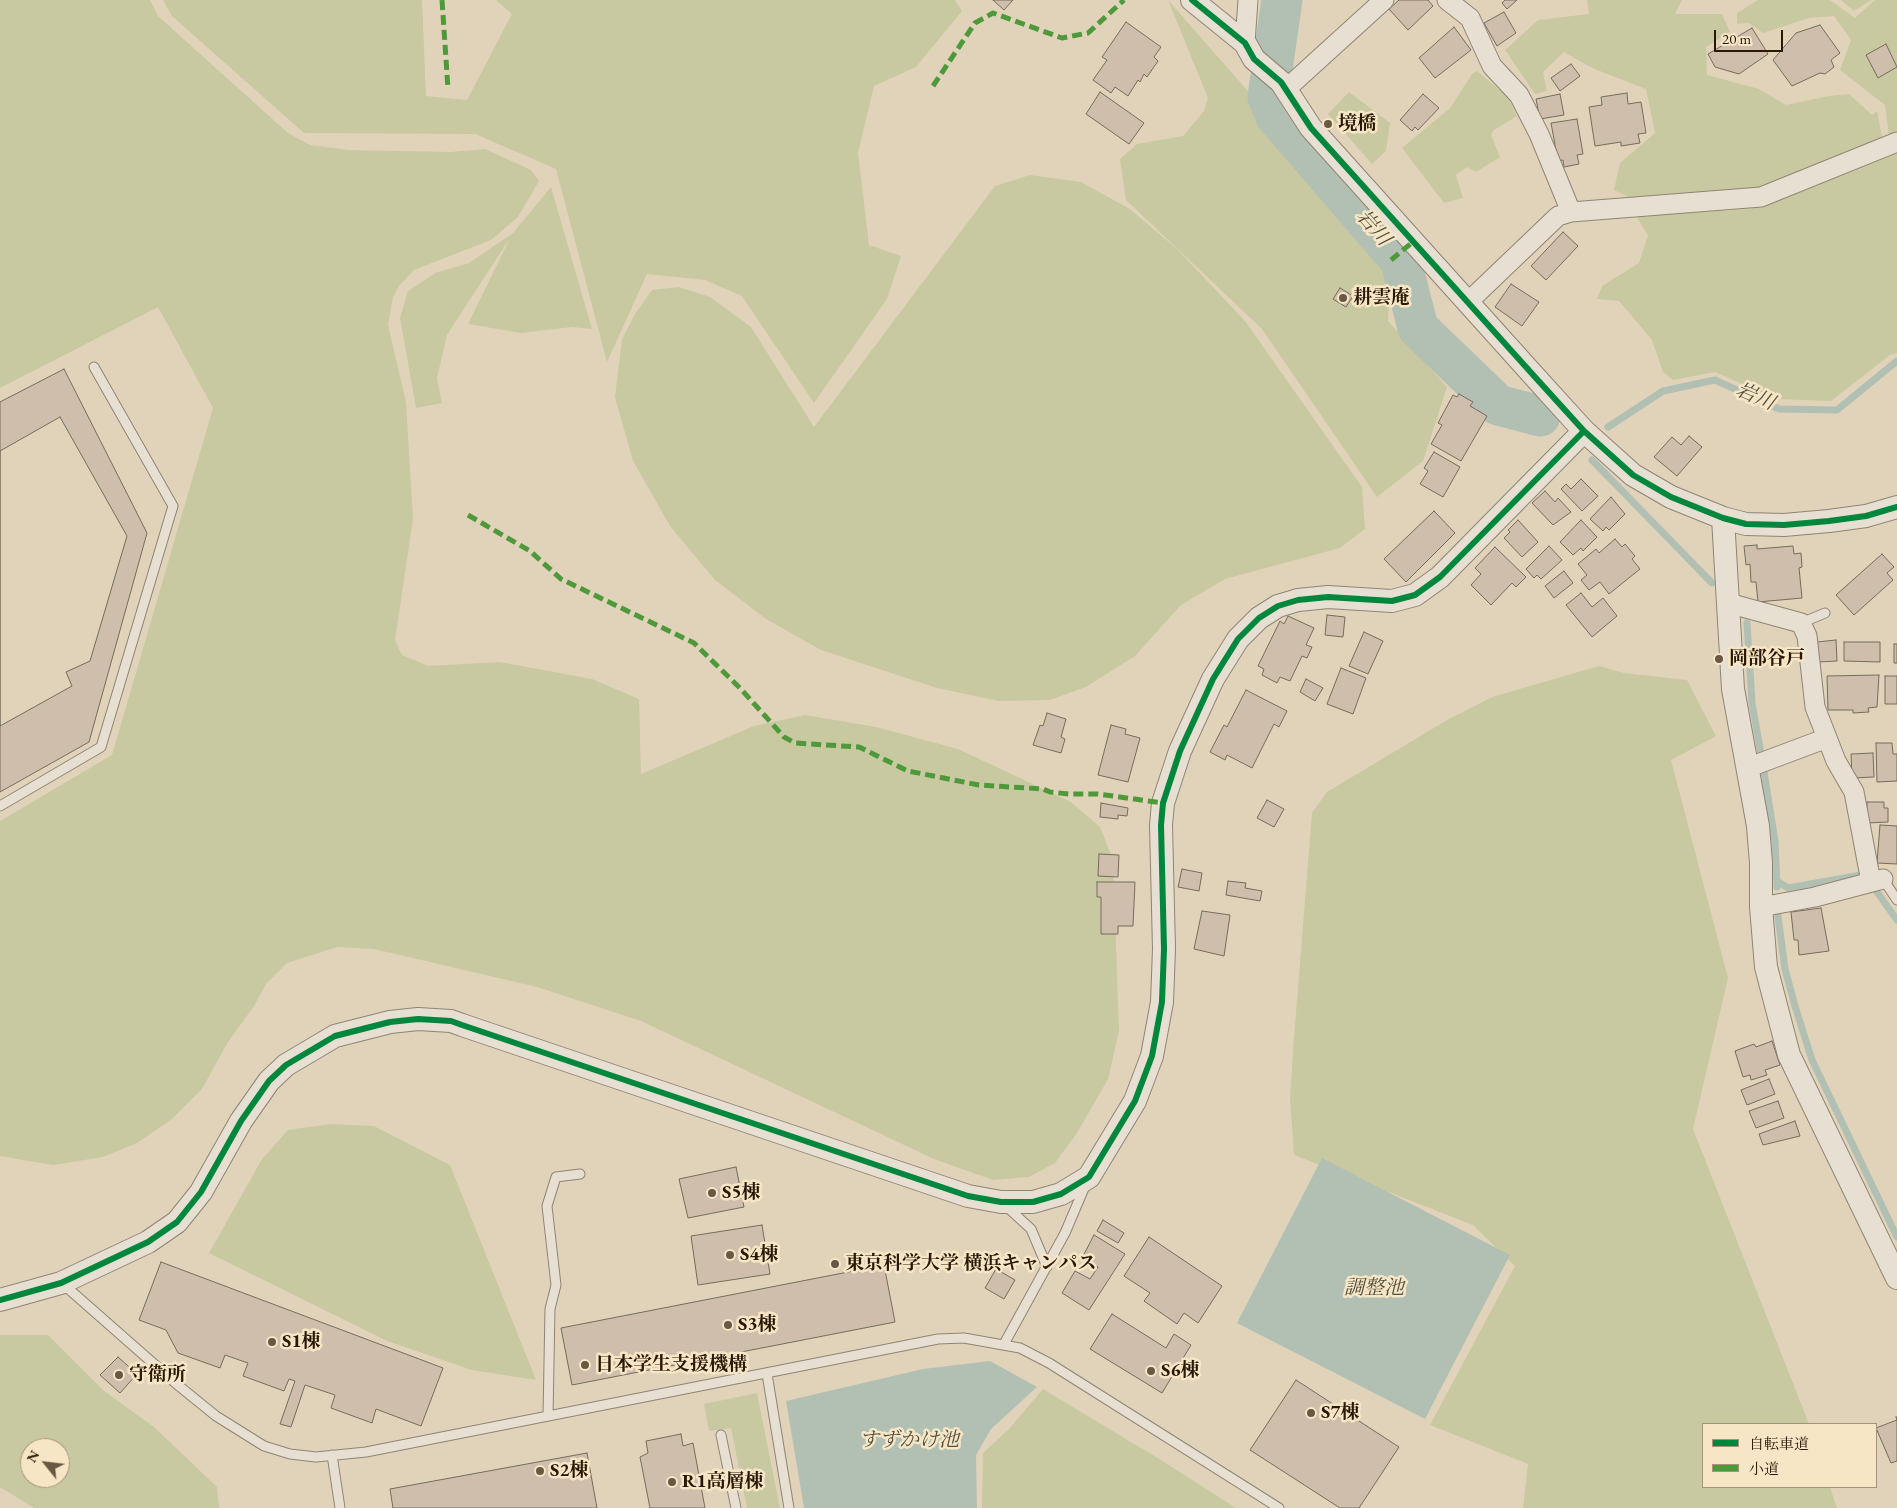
<!DOCTYPE html>
<meta charset="utf-8">
<style>
body{margin:0}
#map{position:relative;width:1897px;height:1508px;overflow:hidden;background:#e1d3b9;font-family:"EB Garamond","Noto Serif JP",serif}
canvas{display:block}
.legend{position:absolute;left:1702px;top:1423px;width:175px;height:65px;box-sizing:border-box;background:#f7e6c6;border:1px solid #a49479;margin:0;padding:6px 9px;list-style:none;font-size:15px;color:#281805}
.legend li{display:flex;align-items:center;gap:10px;height:25px}
.legend b{width:25px;border:1px solid #a49479}
.north{position:absolute;left:20px;top:1438px;width:50px;height:50px;box-sizing:border-box;background:#f7e6c6;border:1px solid #a49479;border-radius:50%;rotate:299deg;font-size:14px;font-weight:700;line-height:20px;text-align:center;color:#281805}
.north::after{content:'';display:block;margin:auto;width:18px;height:22px;background:#695944;clip-path:polygon(50% 0,100% 100%,50% 72%,0 100%)}
.scale{position:absolute;left:1714px;top:30px;width:69px;height:22px;box-sizing:border-box;border:2px solid #281805;border-top:0;padding-left:6px;font-size:15px;line-height:18px;white-space:nowrap;color:#281805;-webkit-text-stroke:4px #f7e6c6;paint-order:stroke}
</style>
<div id="map">
<canvas width="1897" height="1508"></canvas>
<ul class="legend">
<li><b style="height:6px;background:#00873e"></b>自転車道</li>
<li><b style="height:6px;background:#4e993a"></b>小道</li>
</ul>
<div class="north">N</div>
<div class="scale">20 m</div>
</div>
<script>
const g = document.querySelector('canvas').getContext('2d');
g.lineJoin = 'round';
function fill(path, color) {
  g.fillStyle = color;
  g.fill(path, 'evenodd');
}
function poly(rows) {
  const path = new Path2D();
  for (const r of rows) {
    path.moveTo(r[0], r[1]);
    for (let i = 2; i < r.length; i += 2) path.lineTo(r[i], r[i + 1]);
  }
  return path;
}
function strokePath(path, color, width, dash) {
  g.strokeStyle = color;
  g.lineWidth = width;
  g.lineCap = dash ? 'butt' : 'round';
  g.setLineDash(dash || []);
  g.stroke(path);
}
function drawText(font, color, halo, rows, align = 'center') {
  g.font = font + ' "EB Garamond","Noto Serif JP",serif';
  g.lineWidth = 5;
  g.setLineDash([]);
  g.textBaseline = 'middle';
  g.strokeStyle = halo;
  g.fillStyle = color;
  for (const [text, x, y, turn = 0] of rows) {
    g.save();
    g.translate(x, y);
    g.rotate((+turn || 0) * Math.PI / 180);
    g.textAlign = isNaN(turn) ? turn : align;
    if (halo) g.strokeText(text, 0, 0);
    g.fillText(text, 0, 0);
    g.restore();
  }
}
const green = poly([
 [0,0,150,0,158,16,288,133,310,145,349,150,451,152,485,149,531,170,539,181,518,217,491,240,414,270,399,286,393,297,388,325,406,402,413,519,395,640,402,655,428,666,500,662,592,679,639,699,641,774,754,726,805,715,876,727,958,749,1071,802,1100,827,1113,860,1119,1031,1108,1079,1077,1133,1055,1163,1029,1177,993,1180,934,1159,641,1021,537,987,374,949,337,947,287,963,266,984,254,1006,228,1042,202,1089,172,1119,137,1143,103,1157,53,1165,0,1156,0,821,112,755,213,408,158,307,0,388],
 [163,0,422,0,426,96,467,100,512,14,496,0,955,0,962,11,916,67,874,86,858,153,869,245,901,256,887,299,814,403,742,296,705,280,647,274,607,362,556,169,475,134,304,133,172,16],
 [1168,0,1254,98,1390,271,1388,321,1447,387,1423,461,1377,497,1262,329,1126,200,1120,159,1137,144,1183,136,1204,111,1208,98],
 [1587,0,1682,0,1675,14,1722,14,1730,32,1706,47,1707,75,1759,89,1786,105,1829,96,1849,94,1872,115,1877,111,1883,142,1758,189,1637,199,1629,197,1614,190,1620,163,1655,133,1646,89,1592,68,1564,52,1543,72,1547,91,1535,94,1505,50,1538,20,1589,14],
 [1758,0,1830,0,1855,18,1875,0,1897,0,1897,133,1889,136,1885,105,1840,70,1851,40,1834,16,1809,18,1763,33,1749,23,1737,24,1737,13],
 [1841,0,1871,0,1854,11],
 [1477,71,1508,97,1517,116,1494,130,1491,135,1500,157,1476,172,1467,167,1456,175,1463,198,1444,203,1402,148,1450,108,1472,74],
 [1349,92,1390,123,1386,151,1372,164,1328,114],
 [1897,152,1897,353,1890,355,1831,401,1777,399,1715,372,1673,380,1663,372,1652,340,1619,301,1597,299,1602,286,1639,263,1648,235,1636,216,1750,209],
 [1030,175,1081,182,1130,209,1177,249,1245,321,1362,487,1365,529,1340,548,1225,579,1181,605,1135,656,1086,687,1050,700,999,701,937,688,821,650,766,619,715,580,670,526,633,461,615,397,622,339,635,314,652,290,679,287,710,297,751,327,814,427,995,186],
 [551,187,592,329,572,327,521,333,468,324,510,238,447,335,437,378,442,403,416,408,400,318,408,291,435,273,469,263,513,233],
 [1599,666,1624,673,1687,680,1716,736,1671,760,1728,978,1693,1129,1809,1424,1703,1424,1703,1487,1830,1487,1837,1508,1523,1508,1528,1464,1430,1425,1515,1266,1473,1225,1294,1155,1290,1099,1293,1050,1312,813,1327,792,1447,720,1492,697],
 [331,1124,374,1126,450,1165,536,1380,472,1370,387,1341,209,1253,262,1159,288,1130],
 [0,1335,48,1335,103,1390,154,1427,217,1487,219,1508,34,1508,0,1487],
 [30,1448,60,1448,60,1478,30,1478],
 [1043,1389,1161,1460,1236,1508,982,1508,983,1453,1009,1429],
 [757,1393,780,1508,747,1508,731,1428,709,1431,704,1404]
]);
const water = poly([
 [1322,1158,1510,1255,1425,1419,1237,1323],
 [990,1361,1037,1387,991,1429,976,1455,977,1508,804,1508,786,1401,923,1369]
]);
const stream = poly([
 [1608,427,1663,391,1715,380,1779,409,1837,410,1897,361],
 [1592,460,1712,583],
 [1747,623,1752,703,1761,754],
 [1764,772,1775,841,1777,887],
 [1777,881,1788,888,1861,875],
 [1877,892,1897,920],
 [1778,916,1785,969,1795,1006,1812,1060,1897,1237]
]);
const river = poly([
 [1282,0,1268,97,1276,116,1401,261,1418,328,1498,405,1540,416]
]);
const building = poly([
 [993,0,1013,0,1004,10,993,0],
 [1399,0,1428,0,1433,6,1408,30,1389,9,1399,0],
 [1505,0,1517,0,1507,9,1502,3,1505,0],
 [1504,12,1516,33,1497,46,1484,23,1504,12],
 [1126,22,1161,47,1154,57,1158,61,1147,77,1144,74,1140,82,1138,80,1128,96,1115,87,1111,93,1093,80,1107,60,1102,57,1126,22],
 [1820,25,1840,53,1831,60,1834,67,1825,74,1820,73,1792,86,1773,60,1796,33,1820,25],
 [1454,27,1471,50,1435,78,1419,58,1454,27],
 [1752,28,1768,54,1739,74,1715,67,1708,54,1752,28],
 [1886,44,1897,67,1878,78,1866,55,1886,44],
 [1571,64,1580,76,1560,91,1551,78,1571,64],
 [1100,92,1144,123,1129,144,1086,114,1100,92],
 [1627,93,1628,104,1641,102,1646,133,1638,134,1640,143,1621,146,1621,142,1595,146,1589,107,1602,105,1601,97,1627,93],
 [1423,94,1439,108,1418,130,1415,127,1412,131,1400,120,1423,94],
 [1560,94,1564,115,1540,119,1536,99,1560,94],
 [1577,119,1583,154,1577,155,1579,164,1564,167,1563,160,1558,161,1551,123,1577,119],
 [1563,232,1578,246,1546,280,1531,266,1563,232],
 [1511,284,1539,302,1522,326,1495,307,1511,284],
 [1340,288,1353,296,1346,307,1333,299,1340,288],
 [64,369,147,533,89,742,0,792,0,402,64,369],
 [1459,394,1473,402,1470,406,1487,416,1461,461,1431,444,1442,425,1438,423,1453,395,1457,397,1459,394],
 [60,417,127,536,90,661,66,672,72,686,0,726,0,451,60,417],
 [1689,436,1702,447,1677,476,1654,457,1672,437,1681,445,1689,436],
 [1434,452,1460,467,1443,497,1420,484,1428,471,1424,468,1434,452],
 [1581,479,1598,496,1582,511,1561,489,1566,484,1571,489,1581,479],
 [1545,491,1555,502,1558,498,1571,512,1553,525,1532,503,1545,491],
 [1611,497,1625,514,1609,530,1606,527,1603,531,1590,519,1611,497],
 [1434,511,1455,533,1406,582,1384,559,1434,511],
 [1518,520,1538,542,1522,557,1504,538,1510,532,1508,530,1518,520],
 [1581,520,1597,537,1583,551,1581,548,1573,555,1560,542,1581,520],
 [1615,539,1622,547,1625,544,1635,556,1632,559,1640,569,1609,594,1600,582,1589,590,1581,580,1587,575,1578,564,1596,549,1599,553,1615,539],
 [1757,545,1757,549,1793,546,1794,554,1801,553,1802,567,1799,568,1802,598,1758,602,1756,582,1751,582,1750,564,1746,565,1744,546,1757,545],
 [1549,546,1562,560,1541,579,1537,575,1534,578,1526,569,1549,546],
 [1495,547,1526,577,1516,587,1512,583,1491,605,1471,585,1481,574,1475,568,1495,547],
 [1882,554,1894,567,1887,573,1893,580,1854,615,1836,595,1882,554],
 [1564,571,1573,583,1554,598,1545,586,1564,571],
 [1581,593,1592,607,1603,598,1617,616,1592,637,1566,605,1581,593],
 [1327,615,1345,617,1343,637,1325,635,1327,615],
 [1288,616,1314,628,1306,645,1312,647,1307,658,1302,656,1290,681,1280,677,1277,683,1262,675,1264,669,1258,666,1280,621,1284,624,1288,616],
 [1364,632,1383,641,1368,674,1349,666,1364,632],
 [1836,640,1837,661,1818,662,1817,642,1836,640],
 [1844,642,1880,642,1880,662,1844,661,1844,642],
 [1894,644,1897,644,1897,663,1894,663,1894,644],
 [1341,668,1366,678,1353,714,1327,704,1341,668],
 [1879,675,1877,707,1868,708,1869,712,1853,713,1853,710,1828,710,1827,676,1879,675],
 [1885,676,1897,676,1897,704,1885,704,1885,676],
 [1306,679,1323,688,1315,701,1300,692,1306,679],
 [1246,690,1287,711,1279,727,1274,724,1252,768,1227,755,1225,760,1210,752,1224,725,1227,727,1246,690],
 [1047,713,1066,719,1061,737,1065,739,1061,753,1033,745,1040,725,1043,726,1047,713],
 [1111,725,1126,729,1125,734,1140,738,1128,782,1098,775,1111,725],
 [1876,743,1892,743,1893,754,1897,754,1897,781,1877,782,1876,743],
 [1873,753,1874,777,1852,778,1851,754,1873,753],
 [1267,800,1284,809,1274,827,1257,818,1267,800],
 [1867,802,1884,802,1884,808,1888,808,1888,822,1867,823,1867,802],
 [1101,803,1128,808,1127,816,1118,815,1118,819,1100,817,1101,803],
 [1880,825,1897,826,1897,864,1877,863,1880,825],
 [1099,854,1119,855,1118,877,1098,876,1099,854],
 [1182,869,1202,873,1199,891,1178,887,1182,869],
 [1228,881,1246,883,1245,888,1262,891,1260,901,1226,895,1228,881],
 [1097,882,1135,882,1133,926,1118,926,1118,934,1101,934,1101,897,1097,897,1097,882],
 [1821,908,1829,951,1799,955,1798,940,1794,940,1791,912,1821,908],
 [1202,911,1230,915,1224,956,1194,949,1202,911],
 [1772,1041,1780,1065,1765,1070,1767,1075,1751,1080,1750,1075,1743,1077,1735,1051,1754,1044,1756,1047,1772,1041],
 [1769,1079,1775,1094,1747,1105,1741,1090,1769,1079],
 [1778,1101,1784,1118,1756,1128,1749,1111,1778,1101],
 [1795,1121,1800,1136,1763,1145,1759,1134,1795,1121],
 [736,1167,744,1207,688,1218,679,1179,736,1167],
 [1103,1220,1124,1233,1118,1243,1097,1231,1103,1220],
 [762,1225,770,1274,698,1285,691,1236,762,1225],
 [1094,1235,1125,1254,1089,1310,1062,1293,1075,1271,1090,1279,1098,1267,1082,1258,1094,1235],
 [1149,1237,1222,1286,1198,1323,1184,1313,1177,1324,1144,1301,1150,1293,1124,1276,1149,1237],
 [161,1262,443,1368,421,1426,376,1409,372,1423,331,1408,335,1395,305,1385,291,1427,280,1424,295,1381,289,1379,284,1391,243,1376,248,1363,225,1355,220,1368,178,1353,166,1330,139,1320,161,1262],
 [884,1265,895,1322,572,1385,561,1328,884,1265],
 [996,1269,1015,1280,1004,1299,985,1288,996,1269],
 [1112,1314,1166,1348,1174,1334,1191,1345,1162,1393,1090,1349,1112,1314],
 [118,1357,137,1374,120,1393,100,1375,118,1357],
 [1296,1380,1399,1447,1359,1508,1340,1508,1250,1450,1296,1380],
 [1896,1417,1897,1417,1897,1461,1891,1463,1876,1428,1897,1420,1896,1417],
 [681,1434,683,1446,693,1443,705,1508,650,1508,640,1457,648,1453,646,1441,681,1434],
 [587,1453,597,1508,393,1508,390,1489,587,1453]
]);
const service = poly([
 [1801,623,1825,613],
 [0,806,101,747,173,506,94,367],
 [1883,879,1897,900],
 [1006,1206,1031,1229,1047,1267],
 [63,1284,179,1386,216,1416,264,1446,290,1454,316,1457,366,1452,938,1339,964,1338,1020,1348,1049,1363,1279,1508],
 [1004,1344,1065,1233,1085,1186],
 [767,1374,789,1508],
 [548,1416,550,1309,556,1285,547,1206,556,1177,580,1174],
 [721,1435,736,1508],
 [332,1455,340,1508]
]);
const minor = poly([
 [1447,0,1470,18,1492,66,1519,95,1539,134,1571,212],
 [1245,43,1248,0],
 [1285,90,1384,0],
 [1468,302,1558,216,1571,212,1761,197,1897,142],
 [1728,603,1801,623,1807,636,1815,707,1836,761,1854,792,1871,882],
 [1747,768,1827,738],
 [1761,907,1815,897,1883,879]
]);
const tertiary = poly([
 [1192,0,1245,43,1254,59,1281,82,1311,128,1535,377,1584,431,1633,475,1671,497,1723,518,1746,524,1784,525,1829,521,1866,516,1897,507],
 [1723,518,1733,689,1758,826,1761,863,1761,907,1766,967,1789,1055,1897,1278],
 [0,1300,61,1283,148,1242,177,1222,201,1192,241,1121,269,1081,286,1065,335,1036,390,1022,418,1019,451,1021,462,1025,968,1196,1001,1202,1033,1202,1061,1194,1089,1177,1135,1101,1152,1056,1162,1002,1164,949,1161,825,1163,803,1180,751,1213,679,1238,639,1259,618,1278,606,1298,600,1328,597,1392,601,1415,595,1440,577,1584,431]
]);
const quiet = poly([
 [442,0,448,89],
 [933,86,975,23,993,13,1062,38,1088,33,1124,0],
 [1391,260,1414,241],
 [468,515,530,551,561,579,694,643,740,688,784,737,795,743,859,747,908,771,979,785,1043,789,1050,792,1069,794,1098,794,1163,803]
]);
const cycleway = poly([
 [1192,0,1245,43,1254,59,1281,82,1311,128,1535,377,1584,431,1633,475,1671,497,1723,518,1746,524,1784,525,1829,521,1866,516,1897,507],
 [0,1300,61,1283,148,1242,177,1222,201,1192,241,1121,269,1081,286,1065,335,1036,390,1022,418,1019,451,1021,462,1025,968,1196,1001,1202,1033,1202,1061,1194,1089,1177,1135,1101,1152,1056,1162,1002,1164,949,1161,825,1163,803,1180,751,1213,679,1238,639,1259,618,1278,606,1298,600,1328,597,1392,601,1415,595,1440,577,1584,431]
]);
const markers = [
 [1328,124,5,"#695944"],
 [1343,298,5,"#695944"],
 [1719,659,5,"#695944"],
 [712,1193,5,"#695944"],
 [730,1255,5,"#695944"],
 [835,1264,5,"#695944"],
 [728,1325,5,"#695944"],
 [272,1342,5,"#695944"],
 [585,1365,5,"#695944"],
 [1151,1371,5,"#695944"],
 [119,1375,5,"#695944"],
 [1311,1413,5,"#695944"],
 [540,1471,5,"#695944"],
 [672,1482,5,"#695944"]
];
const poiNames = [
 ["境橋",1338,124],
 ["耕雲庵",1353,298],
 ["岡部谷戸",1729,659],
 ["S5棟",722,1193],
 ["S4棟",740,1255],
 ["東京科学大学 横浜キャンパス",845,1264],
 ["S3棟",738,1325],
 ["S1棟",282,1342],
 ["日本学生支援機構",595,1365],
 ["S6棟",1161,1371],
 ["守衛所",129,1375],
 ["S7棟",1321,1413],
 ["S2棟",550,1471],
 ["R1高層棟",682,1482]
];
const waterNames = [
 ["岩川",1373,228,49],
 ["岩川",1755,397,23],
 ["調整池",1374,1289],
 ["すずかけ池",909,1441]
];
fill(green, '#c8c9a0');
fill(water, '#b1c0b3');
strokePath(stream, '#b1c0b3', 7);
strokePath(river, '#b1c0b3', 41);
fill(building, '#d0bead');
strokePath(building, '#756c5c', 1);
strokePath(service, '#8f8574', 11);
strokePath(minor, '#8f8574', 21);
strokePath(tertiary, '#8f8574', 24);
strokePath(service, '#e6dfd2', 9);
strokePath(minor, '#e6dfd2', 19);
strokePath(tertiary, '#e6dfd2', 22);
strokePath(quiet, '#4e993a', 5, [10, 5]);
strokePath(cycleway, '#00873e', 6);
for (const [x, y, r, color] of markers) {
  const dot = new Path2D();
  dot.arc(x, y, r, 0, 2 * Math.PI);
  g.fillStyle = color;
  g.fill(dot);
  strokePath(dot, '#f7e6c6', 2);
}
drawText('bold 19px', '#281805', '#f7e6c6', poiNames, 'left');
drawText('italic 20px', '#515041', '#f7e6c6', waterNames);
</script>
